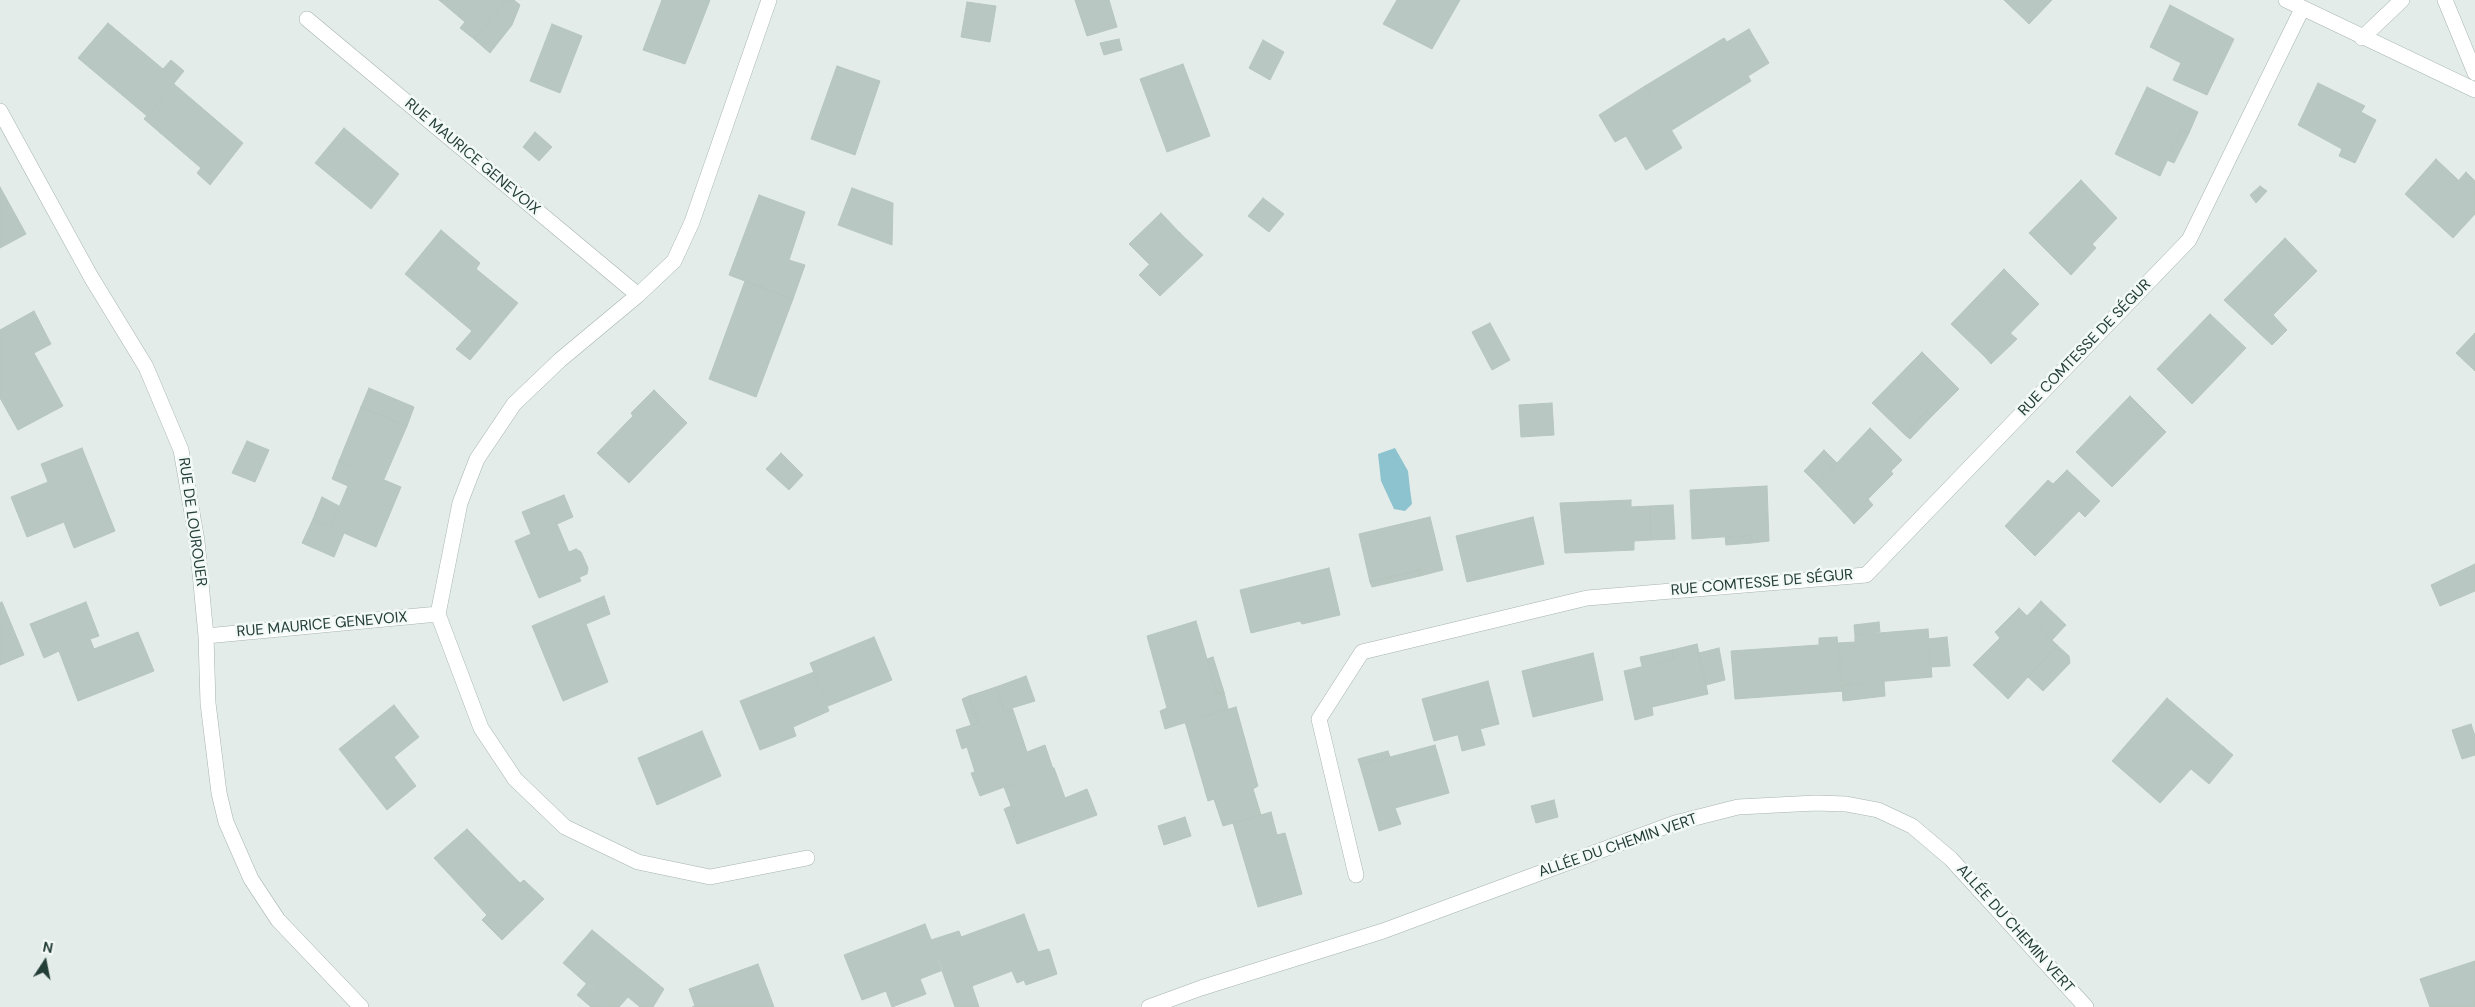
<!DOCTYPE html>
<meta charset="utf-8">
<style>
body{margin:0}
#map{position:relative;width:2475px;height:1007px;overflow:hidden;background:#e3ece8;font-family:"DM Sans",sans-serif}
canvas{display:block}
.north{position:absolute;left:20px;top:937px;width:50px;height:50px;-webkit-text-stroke:4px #f3f9f6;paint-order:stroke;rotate:11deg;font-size:14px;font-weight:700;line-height:20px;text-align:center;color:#233d37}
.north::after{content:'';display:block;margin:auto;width:18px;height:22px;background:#233d37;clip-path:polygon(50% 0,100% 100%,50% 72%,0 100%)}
</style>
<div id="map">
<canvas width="2475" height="1007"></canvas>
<div class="north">N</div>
</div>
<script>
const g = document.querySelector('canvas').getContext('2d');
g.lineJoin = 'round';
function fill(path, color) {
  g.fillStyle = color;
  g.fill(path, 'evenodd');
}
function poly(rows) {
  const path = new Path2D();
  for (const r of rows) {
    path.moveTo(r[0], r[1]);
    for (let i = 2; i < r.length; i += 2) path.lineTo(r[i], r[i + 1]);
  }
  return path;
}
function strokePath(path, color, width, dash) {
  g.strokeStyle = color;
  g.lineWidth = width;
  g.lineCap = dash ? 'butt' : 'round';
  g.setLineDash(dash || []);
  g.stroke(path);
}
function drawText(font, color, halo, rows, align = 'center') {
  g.font = font + ' "DM Sans",sans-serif';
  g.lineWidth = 5;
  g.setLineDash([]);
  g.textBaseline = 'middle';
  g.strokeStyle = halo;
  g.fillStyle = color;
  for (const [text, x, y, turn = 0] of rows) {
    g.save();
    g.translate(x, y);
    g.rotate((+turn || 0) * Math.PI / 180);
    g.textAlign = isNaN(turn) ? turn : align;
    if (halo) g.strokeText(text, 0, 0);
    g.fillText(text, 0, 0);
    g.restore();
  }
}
const water = poly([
 [1395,448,1408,471,1410,489,1412,504,1405,511,1394,509,1381,481,1378,454]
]);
const building = poly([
 [439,0,507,0,474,39,460,28,465,22,439,0],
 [507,0,514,0,520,5,512,25,490,53,474,39,507,0],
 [662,0,710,0,685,64,643,50,662,0],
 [1075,0,1109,0,1117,27,1087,36,1075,0],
 [1397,0,1460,0,1432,49,1383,24,1397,0],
 [2004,0,2052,0,2029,24,2004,0],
 [967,2,996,6,990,42,961,37,967,2],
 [2170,5,2234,39,2207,95,2173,80,2181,63,2150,47,2170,5],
 [108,23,163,69,171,60,184,71,147,116,78,58,108,23],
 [552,24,582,36,560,93,530,81,552,24],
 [1749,29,1769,63,1748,76,1751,81,1672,130,1645,86,1724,38,1727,42,1749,29],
 [1119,39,1122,50,1104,55,1100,43,1119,39],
 [1263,40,1284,52,1270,80,1249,68,1263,40],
 [1183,64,1210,136,1167,152,1140,79,1183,64],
 [837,66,880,81,855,155,811,139,837,66],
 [2318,83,2365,106,2361,112,2376,120,2355,163,2339,156,2342,149,2298,125,2318,83],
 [174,84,243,143,210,185,197,173,201,168,144,119,174,84],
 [1645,86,1682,148,1646,170,1626,136,1615,142,1599,115,1645,86],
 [2147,87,2198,112,2189,133,2182,129,2160,176,2115,154,2147,87],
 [344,128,399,174,371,209,315,163,344,128],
 [2182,129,2189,133,2174,163,2167,160,2182,129],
 [535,132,552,147,539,161,523,147,535,132],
 [2436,159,2475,196,2475,214,2453,238,2405,194,2436,159],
 [2466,172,2475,181,2475,196,2459,180,2466,172],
 [2081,180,2117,218,2067,271,2029,233,2081,180],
 [2260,186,2267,191,2256,203,2250,195,2260,186],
 [0,187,26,234,0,248,0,187],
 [852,188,893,203,892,245,838,225,852,188],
 [759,195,805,212,789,260,805,265,793,299,729,275,759,195],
 [1263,198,1284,214,1269,232,1248,216,1263,198],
 [1161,213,1180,233,1149,264,1129,244,1161,213],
 [441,230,480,263,476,269,518,303,470,360,456,349,472,331,405,274,441,230],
 [1180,233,1203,255,1160,296,1139,275,1180,233],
 [2285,238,2317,271,2273,315,2287,330,2272,345,2224,300,2285,238],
 [2092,244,2096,248,2071,275,2067,271,2092,244],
 [2004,269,2039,304,1986,358,1951,324,2004,269],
 [745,281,793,299,756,397,709,379,745,281],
 [34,311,51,344,34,353,63,406,18,430,0,398,0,330,34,311],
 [2210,314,2246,348,2192,404,2157,369,2210,314],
 [1490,323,1510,360,1492,370,1472,332,1490,323],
 [2010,333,2017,339,1991,364,1986,358,2010,333],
 [2475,333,2475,371,2456,353,2475,333],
 [1922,352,1959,389,1932,416,1927,411,1905,435,1872,403,1922,352],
 [369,388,414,407,407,426,361,407,369,388],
 [654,390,687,423,629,483,597,453,633,416,631,413,654,390],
 [2130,396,2166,432,2112,487,2076,452,2130,396],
 [1552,403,1554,435,1521,437,1519,405,1552,403],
 [361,407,407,426,384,479,339,461,361,407],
 [1927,411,1932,416,1910,439,1905,435,1927,411],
 [1870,428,1902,460,1891,471,1893,474,1849,518,1817,484,1870,428],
 [247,441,269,450,255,482,232,473,247,441],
 [82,448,115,531,74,548,64,522,27,537,11,497,48,482,41,464,82,448],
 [1824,450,1837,463,1817,484,1804,471,1824,450],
 [781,453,803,475,789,490,766,469,781,453],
 [339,461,401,487,376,547,344,533,334,557,302,543,313,519,331,526,348,486,332,479,339,461],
 [2067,470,2100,501,2085,517,2079,511,2035,556,2005,526,2048,480,2053,484,2067,470],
 [1767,486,1769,541,1752,543,1751,535,1692,539,1690,490,1767,486],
 [564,495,573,517,557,524,581,581,539,598,515,541,531,534,522,512,564,495],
 [322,497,339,506,331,526,313,519,322,497],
 [1868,499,1873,505,1854,524,1849,518,1868,499],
 [1631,500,1631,507,1650,506,1651,540,1634,541,1634,550,1565,553,1560,503,1631,500],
 [1673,505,1675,539,1651,540,1650,506,1673,505],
 [1430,517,1443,570,1420,576,1419,570,1370,582,1359,534,1430,517],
 [1533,517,1544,564,1467,582,1456,536,1533,517],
 [1751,535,1752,543,1726,545,1725,537,1751,535],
 [576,549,581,552,588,568,587,574,580,577,569,552,576,549],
 [2475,564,2475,591,2440,606,2431,585,2475,564],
 [1329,568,1340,615,1302,624,1300,621,1251,633,1240,590,1329,568],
 [1419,570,1420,576,1372,587,1370,582,1419,570],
 [604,596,610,614,586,624,608,682,563,701,532,626,604,596],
 [2041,601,2066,625,2052,640,2027,616,2041,601],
 [2,602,24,655,0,665,0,603,2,602],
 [86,602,99,636,90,639,94,649,138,632,154,671,78,701,59,651,44,658,30,624,86,602],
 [2019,608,2057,645,2008,699,1973,665,2000,638,1995,632,2019,608],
 [1196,621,1217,694,1224,692,1228,709,1165,729,1160,711,1167,708,1147,636,1196,621],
 [1879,622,1880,632,1855,635,1854,625,1879,622],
 [1928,629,1932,677,1842,685,1838,643,1855,642,1855,635,1928,629],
 [874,637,892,680,828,706,810,663,874,637],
 [1837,637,1843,691,1735,699,1731,651,1819,645,1819,638,1837,637],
 [1947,637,1950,666,1931,667,1928,639,1947,637],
 [1697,644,1708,694,1652,707,1653,715,1635,720,1624,671,1674,659,1672,650,1697,644],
 [2057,645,2069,656,2070,663,2043,691,2028,677,2057,645],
 [1719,648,1725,680,1706,685,1699,653,1719,648],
 [1672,650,1674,659,1642,666,1640,657,1672,650],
 [1593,653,1603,700,1533,717,1522,671,1593,653],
 [1213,657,1224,692,1217,694,1207,659,1213,657],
 [814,672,829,711,793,727,796,736,760,750,740,701,814,672],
 [1026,676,1035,701,1012,708,1013,710,1005,713,996,687,1026,676],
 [1488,681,1499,724,1434,741,1422,699,1488,681],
 [1884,682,1885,696,1843,701,1842,685,1884,682],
 [996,687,1005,713,1013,710,1027,752,1045,745,1053,769,980,796,971,773,975,772,967,747,962,749,956,730,978,723,969,696,996,687],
 [969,696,978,723,971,725,962,699,969,696],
 [2167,698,2233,755,2209,784,2191,769,2160,803,2112,761,2167,698],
 [394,705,419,737,394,757,416,786,387,810,339,749,394,705],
 [1236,707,1258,786,1253,789,1261,815,1223,826,1214,799,1208,801,1185,722,1236,707],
 [2471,724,2475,736,2475,755,2462,759,2452,730,2471,724],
 [1480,728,1485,745,1462,751,1458,735,1480,728],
 [702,731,721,776,657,805,638,758,702,731],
 [1435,745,1449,793,1395,808,1401,824,1379,831,1360,765,1435,745],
 [1388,751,1390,757,1360,765,1358,759,1388,751],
 [1054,768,1065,798,1087,789,1097,815,1017,844,1008,819,1015,816,1004,787,1054,768],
 [1554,800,1558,817,1536,823,1531,806,1554,800],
 [1011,806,1015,816,1008,819,1004,809,1011,806],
 [1271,812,1277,835,1285,833,1302,894,1258,907,1233,823,1271,812],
 [1185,817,1191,836,1164,845,1158,826,1185,817],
 [467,829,520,883,524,880,544,899,502,940,482,920,487,915,434,858,467,829],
 [1024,914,1038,952,1049,949,1057,974,1026,985,1024,980,1017,983,1012,971,972,986,979,1007,955,1007,931,940,959,931,961,937,1024,914],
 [925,924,943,970,920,979,926,994,892,1007,886,991,862,1000,844,955,925,924],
 [592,930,664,989,653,1007,640,1007,628,997,619,1007,613,1007,563,963,592,930],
 [2475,961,2475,1007,2430,1007,2420,979,2475,961],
 [758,964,774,1007,692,1007,695,1006,689,989,758,964],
 [587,983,613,1007,591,1007,577,995,587,983]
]);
const minor = poly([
 [769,0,692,222,674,261,638,295,560,360,514,404,477,459,460,503,438,614,481,728,515,779,565,827,638,862,710,877,807,858],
 [2286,0,2475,90],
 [2445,0,2475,73],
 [307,19,638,295],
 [2362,38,2402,0],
 [0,111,91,277,146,367,181,450,197,541,206,636,208,703,219,793,226,822,251,879,278,920,361,1007],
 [206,636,438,614],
 [1356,875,1319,719,1362,652,1587,598,1866,575,2189,240,2302,9],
 [1149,1007,1201,988,1383,931,1675,823,1738,807,1816,803,1846,804,1878,810,1912,826,1951,859,2086,1007]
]);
const streetNames = [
 ["RUE MAURICE GENEVOIX",472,157,40],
 ["RUE COMTESSE DE SÉGUR",2085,348,-46],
 ["RUE DE LOUROUER",192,522,82],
 ["RUE COMTESSE DE SÉGUR",1762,583,-5],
 ["RUE MAURICE GENEVOIX",322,625,-5],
 ["ALLÉE DU CHEMIN VERT",1618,846,-19],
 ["ALLÉE DU CHEMIN VERT",2015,929,48]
];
fill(water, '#8dc3cf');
fill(building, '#b8c7c1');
strokePath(building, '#b6c6bf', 1);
strokePath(minor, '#a6b4af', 16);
strokePath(minor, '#fff', 15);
drawText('15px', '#233d37', '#f3f9f6', streetNames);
</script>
